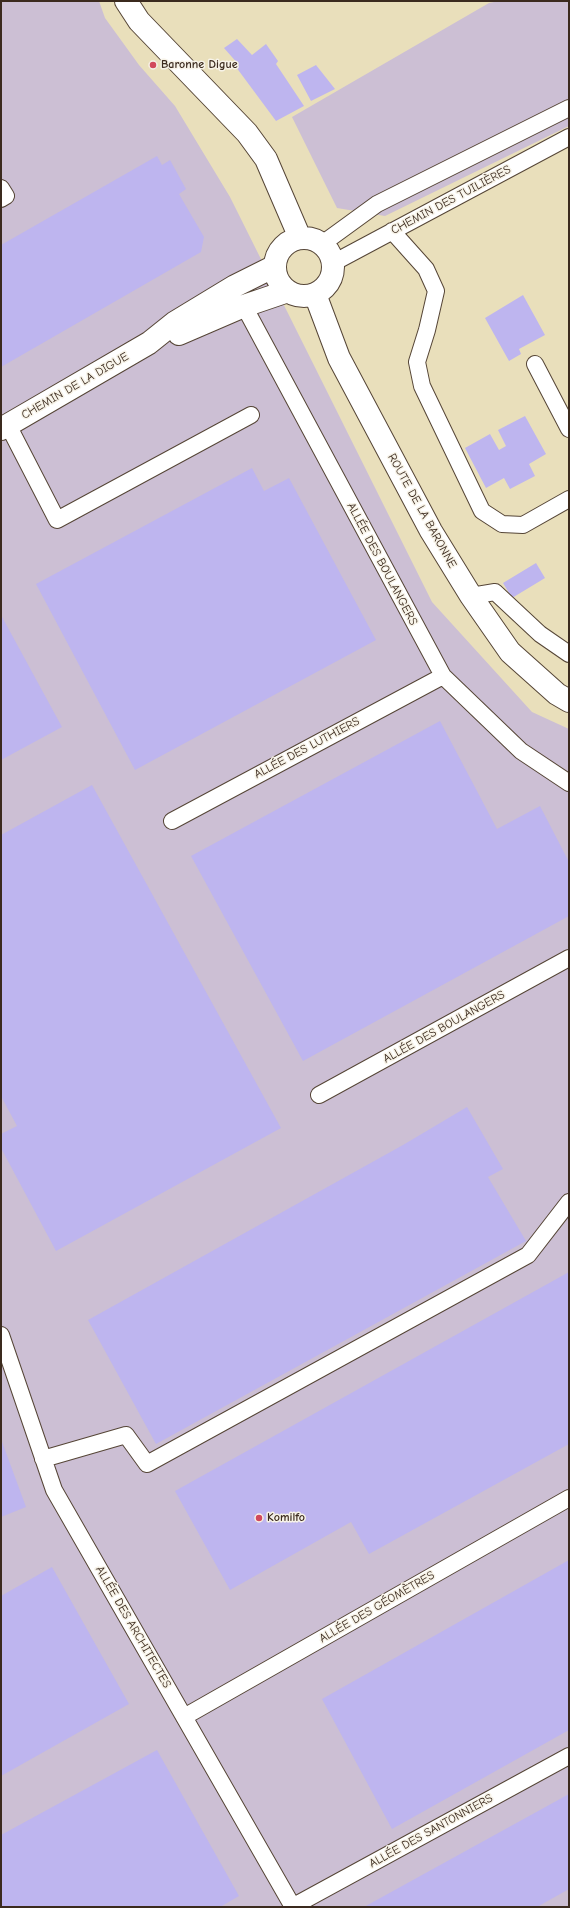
<!DOCTYPE html>
<meta charset="utf-8">
<style>
body{margin:0}
#map{position:relative;width:570px;height:1908px;overflow:hidden;background:#e9dfbb;font-family:"Comic Neue",sans-serif}
canvas{display:block}
.frame{position:absolute;inset:0;border:2px solid #3b2a1e;pointer-events:none}
</style>
<div id="map">
<canvas width="570" height="1908"></canvas>
<div class="frame"></div>
</div>
<script>
const g = document.querySelector('canvas').getContext('2d');
g.lineJoin = 'round';
function fill(path, color) {
  g.fillStyle = color;
  g.fill(path, 'evenodd');
}
function poly(rows) {
  const path = new Path2D();
  for (const r of rows) {
    if (r.length === 3) {
      path.moveTo(r[0] + r[2], r[1]);
      path.arc(r[0], r[1], r[2], 0, 2 * Math.PI);
      continue;
    }
    path.moveTo(r[0], r[1]);
    for (let i = 2; i < r.length; i += 2) path.lineTo(r[i], r[i + 1]);
  }
  return path;
}
function strokePath(path, color, width, dash) {
  g.strokeStyle = color;
  g.lineWidth = width;
  g.lineCap = dash ? 'butt' : 'round';
  g.setLineDash(dash || []);
  g.stroke(path);
}
function drawText(font, color, halo, rows, align = 'center') {
  g.font = font + ' "Comic Neue",sans-serif';
  g.lineWidth = 3;
  g.setLineDash([]);
  g.textBaseline = 'middle';
  g.strokeStyle = halo;
  g.fillStyle = color;
  for (const [text, x, y, turn = 0] of rows) {
    g.save();
    g.translate(x, y);
    g.rotate((+turn || 0) * Math.PI / 180);
    g.textAlign = isNaN(turn) ? turn : align;
    if (halo) g.strokeText(text, 0, 0);
    g.fillText(text, 0, 0);
    g.restore();
  }
}
const industrial = poly([
 [1,1,99,1,105,18,139,65,175,106,230,197,432,602,532,712,569,729,569,1907,1,1907],
 [499,1,569,1,569,126,385,216,337,208,292,117,489,3]
]);
const building = poly([
 [237,39,252,55,266,44,278,61,276,64,304,106,276,121,236,67,239,65,224,48],
 [316,65,335,89,311,101,297,75],
 [157,156,162,165,170,160,186,189,179,194,204,237,201,252,1,367,1,245],
 [523,295,545,335,519,349,521,354,509,361,485,318],
 [525,416,546,454,529,464,535,476,510,489,504,478,486,488,465,448,490,434,499,450,506,446,498,430],
 [252,468,264,491,289,478,376,640,135,770,36,584],
 [536,563,545,578,512,598,503,583],
 [1,615,62,727,1,760],
 [440,721,497,829,540,806,569,862,569,916,303,1061,191,856],
 [92,785,281,1128,56,1251,1,1148,1,1134,17,1126,1,1096,1,835],
 [467,1107,503,1169,488,1177,526,1241,156,1444,88,1320,403,1145],
 [569,1272,569,1444,369,1554,351,1522,230,1590,175,1491],
 [1,1439,26,1507,1,1517],
 [569,1560,569,1730,392,1829,322,1699],
 [52,1567,129,1704,1,1776,1,1596],
 [157,1750,239,1896,220,1907,1,1907,1,1835],
 [569,1794,569,1889,537,1907,364,1907]
]);
const lane = poly([
 [1,188,6,196,1,199],
 [392,231,426,269,436,291,427,330,417,362,422,386,482,511,502,524,523,525,569,499],
 [322,244,377,204,569,108],
 [333,263,569,137],
 [244,306,443,676,521,751,569,783],
 [535,364,569,429],
 [8,425,57,520,251,415],
 [471,596,495,592,540,634,569,654],
 [172,821,443,676],
 [319,1095,569,958],
 [1,1335,54,1490,293,1907],
 [43,1459,126,1435,147,1464,528,1255,569,1202],
 [184,1717,569,1498],
 [292,1907,569,1756]
]);
const secondary = poly([
 [126,1,139,21,247,133,266,159,300,238],
 [304,267,29],
 [315,294,339,358,431,531,471,596,510,652,557,694,569,701],
 [179,334,244,306,288,291],
 [1,429,149,343,174,323,235,286,275,266]
]);
const markers = [
 [153,65,4,"#d1495b"],
 [259,1518,4,"#d1495b"]
];
const poiNames = [
 ["Baronne Digue",161,65],
 ["Komilfo",267,1518]
];
const streetNames = [
 ["CHEMIN DES TUILIÈRES",451,200,-28],
 ["CHEMIN DE LA DIGUE",75,386,-30],
 ["ROUTE DE LA BARONNE",422,511,61],
 ["ALLÉE DES BOULANGERS",382,564,62],
 ["ALLÉE DES LUTHIERS",307,748,-28],
 ["ALLÉE DES BOULANGERS",444,1027,-29],
 ["ALLÉE DES GÉOMÈTRES",377,1607,-30],
 ["ALLÉE DES ARCHITECTES",133,1627,60],
 ["ALLÉE DES SANTONNIERS",431,1831,-29]
];
fill(industrial, '#ccbfd4');
fill(building, '#beb5ef');
strokePath(lane, '#554536', 18);
strokePath(secondary, '#554536', 24);
strokePath(lane, '#fff', 16);
strokePath(secondary, '#fff', 22);
for (const [x, y, r, color] of markers) {
  const dot = new Path2D();
  dot.arc(x, y, r, 0, 2 * Math.PI);
  g.fillStyle = color;
  g.fill(dot);
  strokePath(dot, '#f7f3e8', 1.5);
}
drawText('bold 12px', '#3b2a1e', '#f7f3e8', poiNames, 'left');
drawText('12px', '#3b2a1e', '#f7f3e8', streetNames);
</script>
